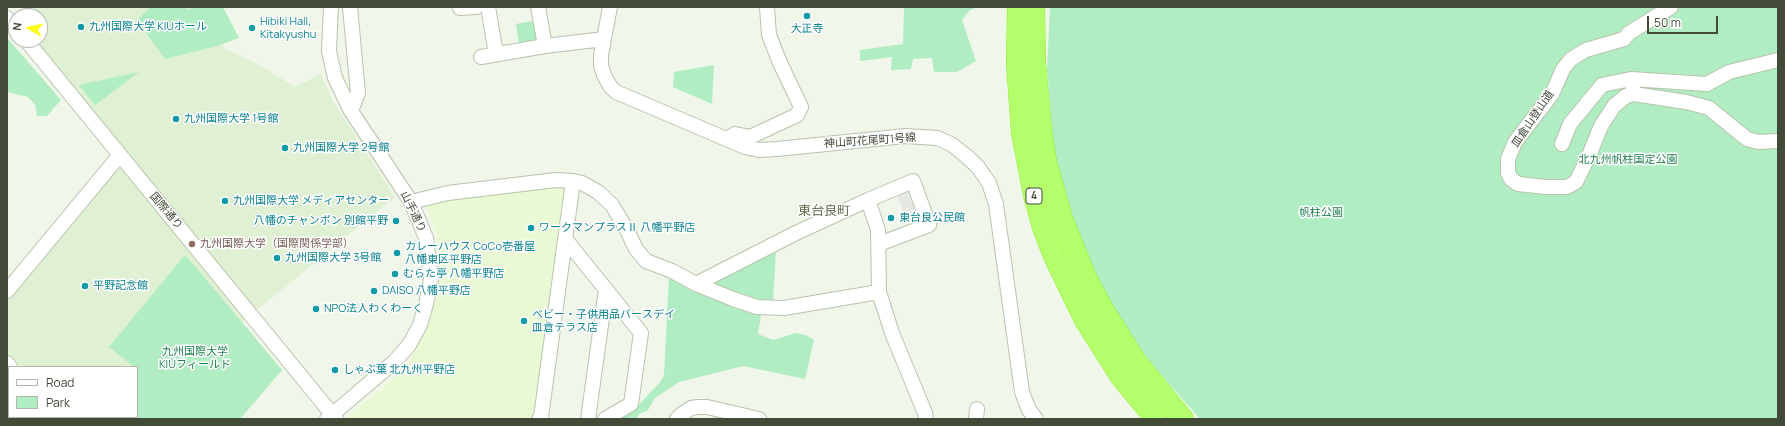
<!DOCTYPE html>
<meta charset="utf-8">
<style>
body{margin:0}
#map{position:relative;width:1785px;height:426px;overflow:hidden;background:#f0f6ea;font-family:Manrope,sans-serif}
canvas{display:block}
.frame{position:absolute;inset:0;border:8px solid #424b37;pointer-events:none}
.legend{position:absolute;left:8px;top:366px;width:130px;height:52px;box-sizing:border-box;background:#fff;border:1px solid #b3b7af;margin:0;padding:5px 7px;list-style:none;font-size:12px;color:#424b37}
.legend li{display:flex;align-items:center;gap:8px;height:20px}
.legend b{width:20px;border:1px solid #b3b7af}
.north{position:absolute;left:8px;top:8px;width:40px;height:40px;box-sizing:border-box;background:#fff;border:1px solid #b3b7af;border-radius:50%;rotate:278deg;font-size:11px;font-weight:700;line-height:16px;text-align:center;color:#424b37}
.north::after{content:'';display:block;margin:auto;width:14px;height:18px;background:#fffd18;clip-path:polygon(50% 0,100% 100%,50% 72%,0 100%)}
.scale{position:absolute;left:1647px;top:16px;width:71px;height:18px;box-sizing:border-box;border:2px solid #424b37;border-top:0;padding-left:5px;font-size:12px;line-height:14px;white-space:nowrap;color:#424b37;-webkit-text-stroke:3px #fff;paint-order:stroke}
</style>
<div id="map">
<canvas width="1785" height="426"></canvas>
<div class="frame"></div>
<ul class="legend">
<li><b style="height:5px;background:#fff"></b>Road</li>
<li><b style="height:11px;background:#b0edc2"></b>Park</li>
</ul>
<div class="north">N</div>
<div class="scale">50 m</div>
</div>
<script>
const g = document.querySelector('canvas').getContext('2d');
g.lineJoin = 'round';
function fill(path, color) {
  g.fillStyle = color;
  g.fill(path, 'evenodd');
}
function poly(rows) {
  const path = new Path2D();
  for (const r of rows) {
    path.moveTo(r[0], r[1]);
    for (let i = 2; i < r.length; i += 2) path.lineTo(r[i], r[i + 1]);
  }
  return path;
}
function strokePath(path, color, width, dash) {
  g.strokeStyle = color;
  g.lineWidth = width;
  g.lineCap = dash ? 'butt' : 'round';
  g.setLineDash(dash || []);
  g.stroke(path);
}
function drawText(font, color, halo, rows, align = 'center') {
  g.font = font + ' Manrope,"Noto Sans JP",sans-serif';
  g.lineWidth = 3;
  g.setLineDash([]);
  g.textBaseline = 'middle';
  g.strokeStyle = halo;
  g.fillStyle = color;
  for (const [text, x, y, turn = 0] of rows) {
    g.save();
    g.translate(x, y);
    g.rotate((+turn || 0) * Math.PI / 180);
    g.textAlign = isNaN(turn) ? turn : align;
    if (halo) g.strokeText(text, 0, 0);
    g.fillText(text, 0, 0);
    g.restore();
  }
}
const commercial = poly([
 [558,186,568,187,536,415,532,419,349,419,347,417,390,382,408,363,425,333,436,296,439,264,437,237,426,206,442,199]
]);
const education = poly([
 [24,7,191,7,226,49,258,64,295,87,321,74,331,98,395,197,242,322,282,370,240,419,54,419,52,417,137,417,137,367,10,367,7,364,7,291,119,156,26,40,40,40,40,16,16,16,16,29,10,22]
]);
const green = poly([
 [151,7,186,7,188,10,194,7,223,7,239,38,217,46,165,59,137,20],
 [904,7,978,7,970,10,962,20,976,61,957,72,934,72,932,58,913,59,911,69,891,70,892,57,860,61,860,50,903,44],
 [1050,7,1778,7,1778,419,1200,419,1148,360,1105,295,1077,231,1054,152,1047,69],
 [538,20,541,41,519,45,516,24],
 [8,39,61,100,47,116,37,116,35,105,28,97,7,92],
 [714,65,712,104,673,87,674,72],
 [139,72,95,105,79,85],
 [776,251,773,301,747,298,711,283],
 [184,256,188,258,282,370,240,419,89,419,91,417,137,417,137,367,132,367,133,366,109,347],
 [669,276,762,310,758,334,773,340,796,333,806,335,814,340,805,379,743,366,679,382,655,398,648,410,639,414,637,419,616,419,635,409,661,381,664,375]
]);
const parking = poly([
 [912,186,926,223,910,229,896,192]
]);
const minor = poly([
 [350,7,358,93,351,111],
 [488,7,496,54],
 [538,7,545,46],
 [610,7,601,55,601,65,604,75,610,86,616,92,745,147,759,150,777,149,905,136,937,138,951,144,965,155,978,167,989,183,996,204,1022,392,1029,410,1036,419],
 [1671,7,1629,33,1624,39,1586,50,1571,59,1563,69,1552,94,1515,142,1508,159,1508,173,1511,179,1518,184,1546,187,1567,187,1576,182,1590,153,1601,126,1614,106,1626,96,1634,94,1686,102,1709,108,1747,139,1758,142,1778,141],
 [460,8,476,7],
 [7,18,16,29],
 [26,40,336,419],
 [481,57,545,46,604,39],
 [1631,79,1707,84,1729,72,1778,60],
 [727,139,735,134,750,137,797,115,801,107,780,63,769,35,767,7],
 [1562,144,1570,124,1602,85,1631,79,1633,88],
 [868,200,913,181,929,225,879,244],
 [411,202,448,193,556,180,573,181,582,183,598,192,612,205,627,230,636,249,646,261,672,271,696,284,796,233,868,200,878,230,879,292,892,333,925,413,926,419],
 [566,240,641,333,631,404,605,419],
 [696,284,733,299,757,307,784,308,879,292],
 [7,291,119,156],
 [7,363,10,367],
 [52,417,54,419],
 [327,419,394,362,409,345,420,325,426,304,431,279,426,238,411,202,351,111,335,78,329,51,331,7],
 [539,419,541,417,573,181],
 [588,419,606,289],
 [677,419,682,414,691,408,698,407,707,407,759,419],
 [976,419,977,409]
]);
const highway = poly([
 [1018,7,1017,63,1022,133,1034,195,1043,227,1054,256,1085,320,1121,377,1156,419],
 [1034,7,1035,63,1041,130,1046,162,1062,219,1086,278,1102,308,1136,362,1183,419]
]);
const markers = [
 [807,16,4,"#0f9aa8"],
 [81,27,4,"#0f9aa8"],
 [252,28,4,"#0f9aa8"],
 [176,119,4,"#0f9aa8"],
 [285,148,4,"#0f9aa8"],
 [225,201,4,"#0f9aa8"],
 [891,218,4,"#0f9aa8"],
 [396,221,4,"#0f9aa8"],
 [531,228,4,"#0f9aa8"],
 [192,244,4,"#8d6e63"],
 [397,253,4,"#0f9aa8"],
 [277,258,4,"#0f9aa8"],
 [395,274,4,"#0f9aa8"],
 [85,286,4,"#0f9aa8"],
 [374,291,4,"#0f9aa8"],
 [316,309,4,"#0f9aa8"],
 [524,321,4,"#0f9aa8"],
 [335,370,4,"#0f9aa8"]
];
const shields = [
 [1034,196,16]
];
const shieldNames = [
 ["4",1034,196]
];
const cultureNames = [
 ["Hibiki Hall,",260,22],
 ["Kitakyushu",260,35],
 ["九州国際大学 KIUホール",89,27],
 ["大正寺",807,29,"center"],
 ["九州国際大学 1号館",184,119],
 ["九州国際大学 2号館",293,148],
 ["九州国際大学 メディアセンター",233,201],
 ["東台良公民館",899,218],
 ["八幡のチャンポン 別館平野",388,221,"right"],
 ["ワークマンプラスⅡ 八幡平野店",539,228],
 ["カレーハウス CoCo壱番屋",405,247],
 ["八幡東区平野店",405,260],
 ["九州国際大学 3号館",285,258],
 ["むらた亭 八幡平野店",403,274],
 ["平野記念館",93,286],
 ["DAISO 八幡平野店",382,291],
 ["NPO法人わくわーく",324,309],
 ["ベビー・子供用品バースデイ",532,315],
 ["皿倉テラス店",532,328],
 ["しゃぶ葉 北九州平野店",343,370]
];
const streetNames = [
 ["皿倉山登山道",1533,119,-56],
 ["神山町花尾町1号線",870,141,-4],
 ["国際通り",166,211,50],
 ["山手通り",413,212,64]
];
const parkNames = [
 ["北九州帆柱国定公園",1628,160],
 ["帆柱公園",1321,213],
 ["九州国際大学",195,352],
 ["KIUフィールド",195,365]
];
const educationNames = [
 ["九州国際大学（国際関係学部）",200,244]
];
const quarterNames = [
 ["東台良町",824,211]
];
fill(commercial, '#e9f9d4');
fill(education, '#e0f0d3');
fill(green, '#b0edc2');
fill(parking, '#e5e7e2');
strokePath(minor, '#b7c3ab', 16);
strokePath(highway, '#92ea30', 22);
strokePath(minor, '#fff', 14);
strokePath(highway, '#b4ff6c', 21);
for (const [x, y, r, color] of markers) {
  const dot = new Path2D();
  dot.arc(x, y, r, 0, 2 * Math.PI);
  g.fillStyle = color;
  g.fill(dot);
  strokePath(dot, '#fff', 1.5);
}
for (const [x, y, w] of shields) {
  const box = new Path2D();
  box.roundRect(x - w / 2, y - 8, w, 16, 3);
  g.fillStyle = '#fff';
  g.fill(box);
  strokePath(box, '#424b37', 1);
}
drawText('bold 10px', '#424b37', null, shieldNames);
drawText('11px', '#0d838f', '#fff', cultureNames, 'left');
drawText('11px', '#424b37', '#fff', streetNames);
drawText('11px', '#248350', '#fff', parkNames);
drawText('11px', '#785e54', '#fff', educationNames, 'left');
drawText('13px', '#606f4d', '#fff', quarterNames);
</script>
